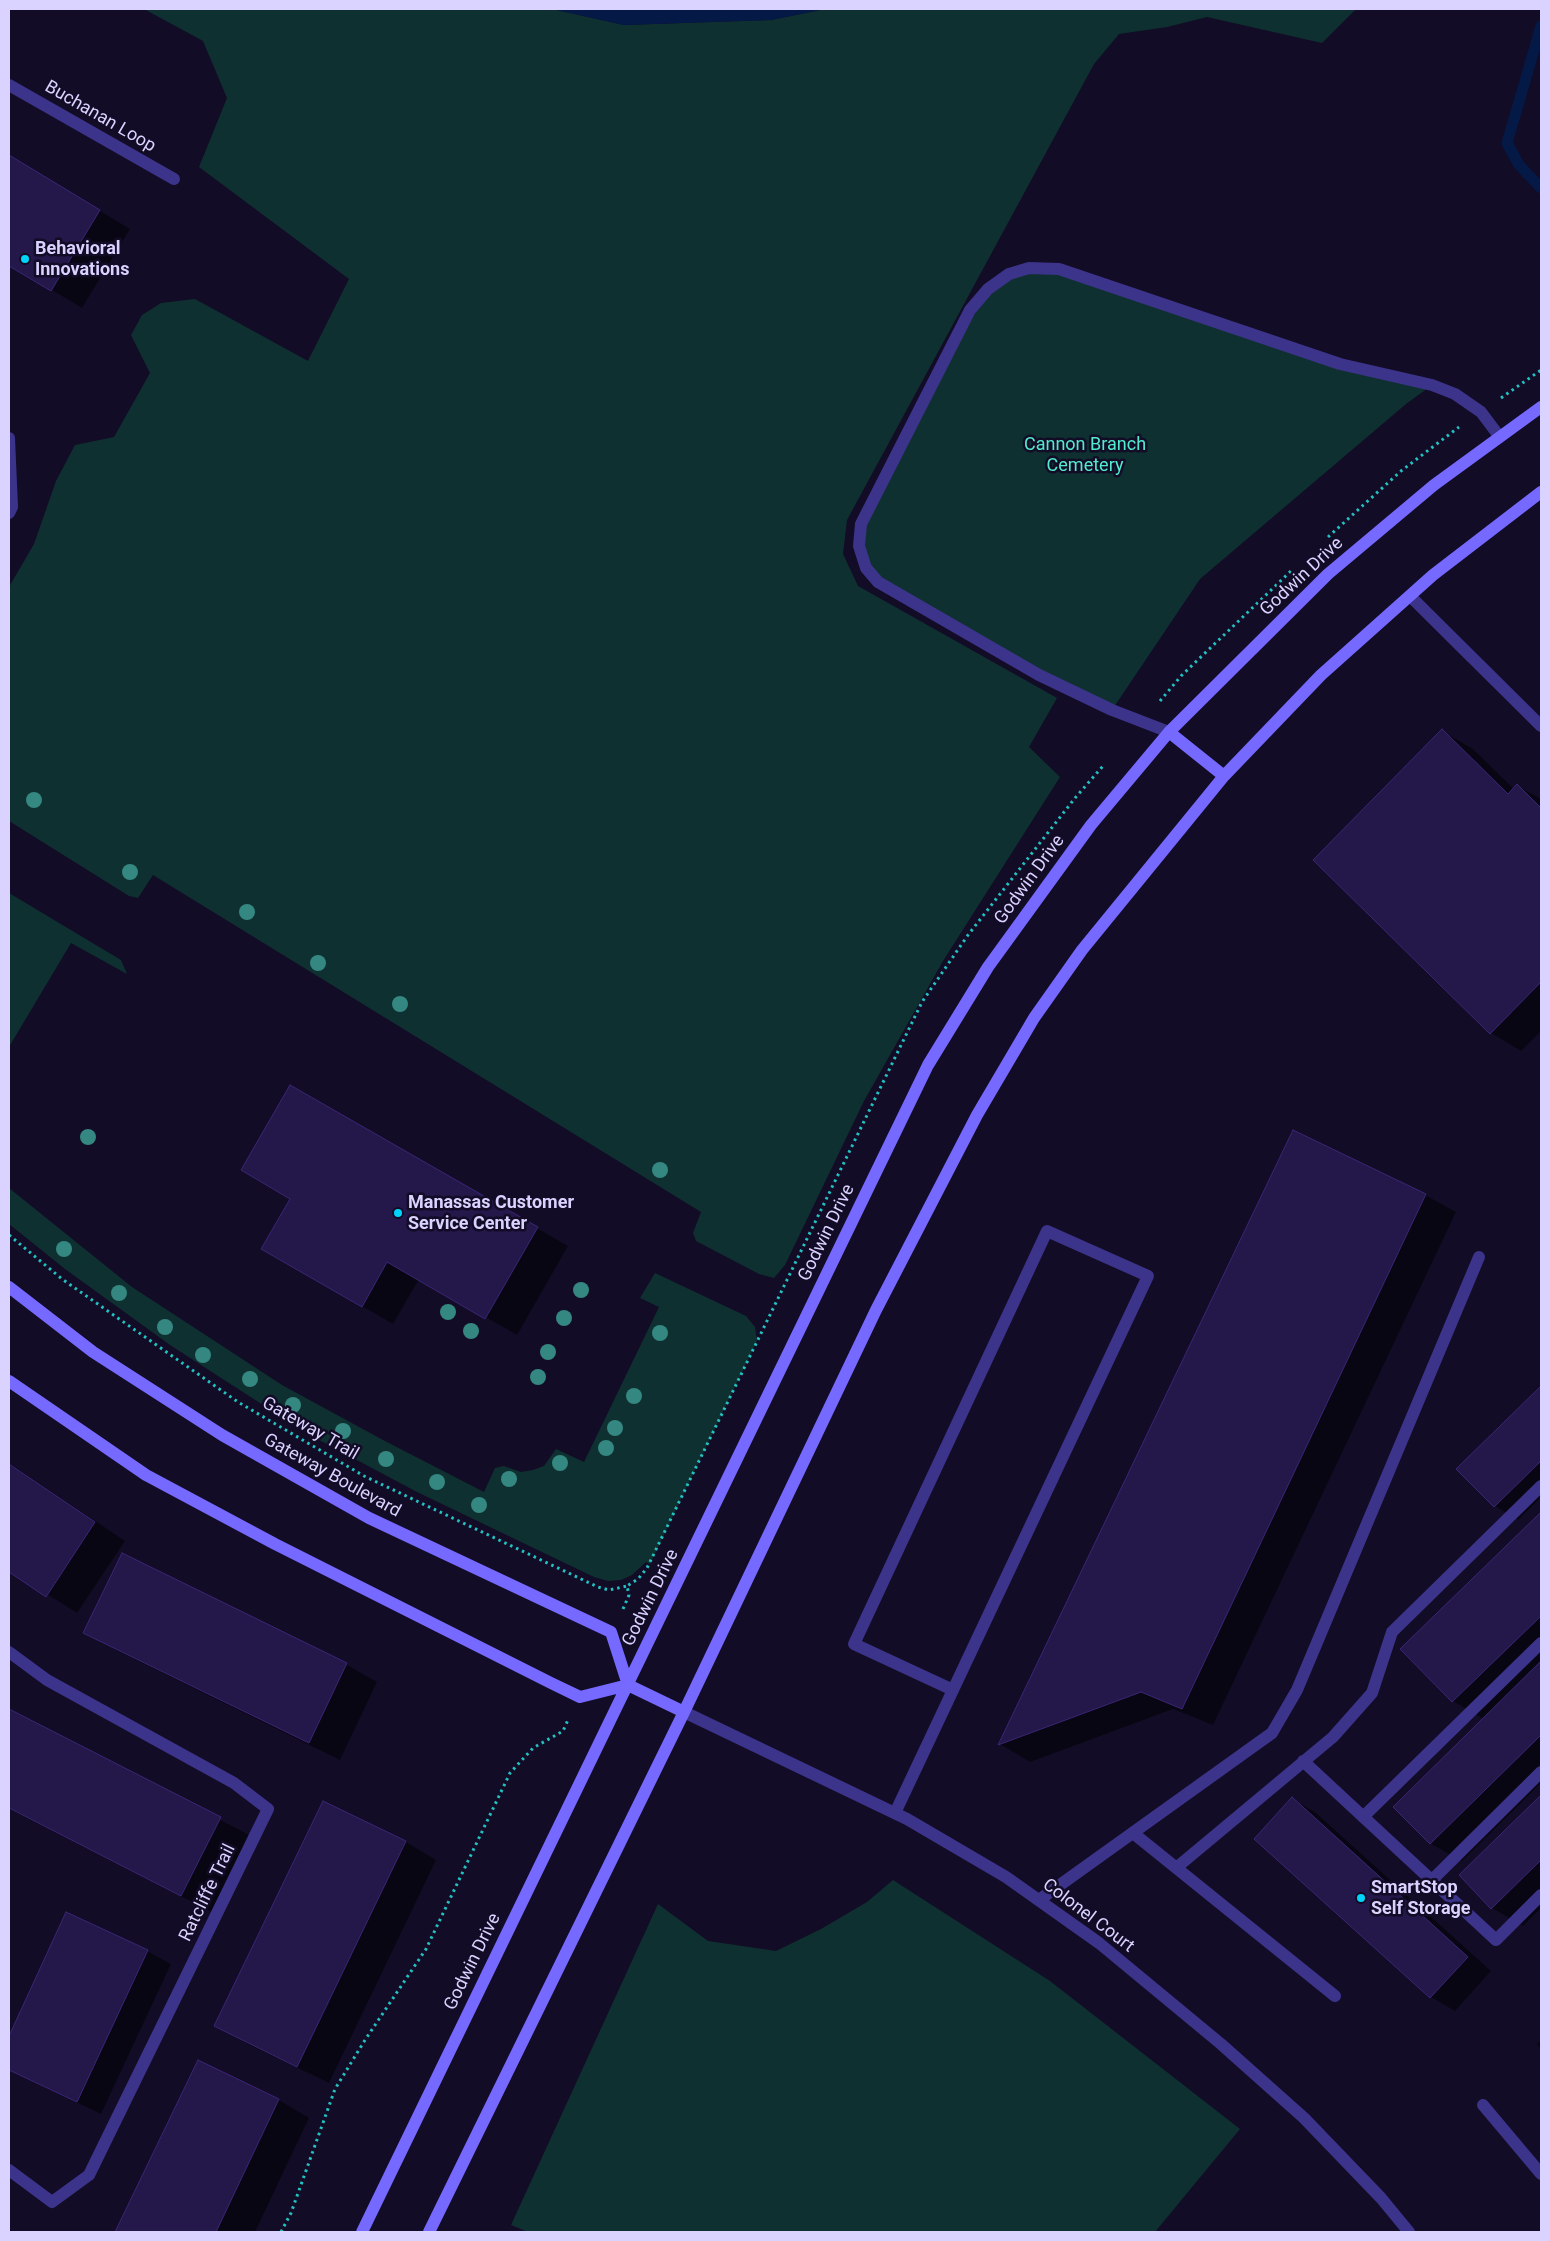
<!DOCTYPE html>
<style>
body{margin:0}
#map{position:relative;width:1550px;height:2241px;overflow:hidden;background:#120c26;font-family:Roboto,sans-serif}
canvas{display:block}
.frame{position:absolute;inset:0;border:10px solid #dad2ff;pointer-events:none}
</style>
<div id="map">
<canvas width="1550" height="2241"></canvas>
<div class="frame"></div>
</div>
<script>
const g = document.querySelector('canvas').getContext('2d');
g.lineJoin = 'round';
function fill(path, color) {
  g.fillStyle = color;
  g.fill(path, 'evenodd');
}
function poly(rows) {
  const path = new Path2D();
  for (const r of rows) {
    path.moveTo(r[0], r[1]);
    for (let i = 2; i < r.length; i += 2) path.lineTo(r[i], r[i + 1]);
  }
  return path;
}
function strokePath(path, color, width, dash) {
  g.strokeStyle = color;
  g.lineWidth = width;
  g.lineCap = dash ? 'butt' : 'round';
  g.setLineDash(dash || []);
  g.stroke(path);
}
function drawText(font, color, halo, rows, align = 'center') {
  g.font = font + ' Roboto,sans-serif';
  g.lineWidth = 5;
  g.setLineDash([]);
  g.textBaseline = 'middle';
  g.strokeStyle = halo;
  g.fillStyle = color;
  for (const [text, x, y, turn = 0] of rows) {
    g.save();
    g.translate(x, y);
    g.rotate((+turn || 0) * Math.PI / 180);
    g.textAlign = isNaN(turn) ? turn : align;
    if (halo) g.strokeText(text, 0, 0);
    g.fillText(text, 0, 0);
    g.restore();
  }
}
const green = poly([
 [144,9,552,9,624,25,771,20,825,9,1356,9,1322,43,1207,17,1167,27,1119,34,1094,64,847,520,843,554,858,586,1057,698,1029,747,1060,777,943,961,864,1101,785,1265,774,1278,759,1274,696,1241,693,1233,701,1212,153,875,138,898,129,896,9,821,9,587,34,544,56,481,75,445,114,437,150,373,131,335,142,315,161,303,195,299,308,361,349,279,199,167,227,98,203,41],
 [1029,268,1059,269,1340,364,1432,385,1406,404,1200,579,1112,710,1039,675,866,568,861,524,988,289],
 [9,893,121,960,127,974,71,943,9,1047],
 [9,1188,132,1287,282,1385,383,1440,484,1492,495,1468,504,1466,521,1472,533,1470,544,1466,556,1449,584,1462,659,1307,640,1298,655,1273,746,1316,755,1327,757,1341,650,1564,646,1562,632,1575,621,1580,608,1581,594,1577,417,1492,308,1434,170,1345,65,1269,9,1224],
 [893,1880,1050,1981,1240,2129,1155,2232,528,2232,511,2225,658,1904,708,1941,776,1951,821,1929,867,1902]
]);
const water = poly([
 [552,9,825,9,771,20,624,25]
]);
const shadow = poly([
 [9,156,130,229,82,308,9,264],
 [1442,731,1473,749,1514,789,1518,786,1541,799,1541,1031,1521,1051,1491,1033],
 [291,1086,568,1246,517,1335,419,1279,393,1324,263,1249,292,1198],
 [1425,1195,1456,1212,1213,1725,1173,1709,1030,1762,1000,1744],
 [1541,1388,1541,1497,1518,1520,1495,1506,1458,1469],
 [9,1463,125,1541,77,1613,9,1570],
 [1541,1514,1541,1783,1462,1861,1431,1844,1395,1807,1484,1719,1453,1701,1402,1649],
 [123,1555,347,1665,377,1682,340,1760,116,1650,85,1632],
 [9,1710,251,1836,212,1912,9,1809],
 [1541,1797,1541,1908,1523,1926,1492,1908,1461,1875],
 [1292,1799,1315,1812,1491,1971,1455,2011,1431,1997,1256,1839],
 [323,1803,406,1842,436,1860,329,2083,246,2043,216,2026],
 [67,1914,147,1951,171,1964,101,2114,9,2070,9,2039],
 [1541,2041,1541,2049,1537,2044],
 [199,2061,279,2100,309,2118,255,2232,117,2232]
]);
const stream = poly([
 [1541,26,1507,143,1519,165,1541,188]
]);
const building = poly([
 [9,155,100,210,51,291,9,266,9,155],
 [1442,729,1508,794,1517,784,1541,808,1541,982,1490,1034,1313,860,1442,729],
 [290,1085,538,1227,485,1319,387,1262,362,1307,261,1249,290,1199,241,1170,290,1085],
 [1293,1130,1426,1194,1182,1709,1141,1692,998,1745,1293,1130],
 [1541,1386,1541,1461,1494,1507,1456,1469,1541,1386],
 [9,1464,95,1522,46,1597,9,1572,9,1464],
 [1541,1512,1541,1616,1452,1702,1400,1649,1541,1512],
 [122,1553,347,1663,309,1743,83,1633,122,1553],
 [1541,1661,1541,1735,1430,1844,1393,1807,1541,1661],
 [9,1709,221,1817,181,1896,9,1808,9,1709],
 [1541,1795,1541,1860,1491,1909,1459,1875,1541,1795],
 [1292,1797,1468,1957,1430,1998,1254,1839,1292,1797],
 [323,1801,406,1841,297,2067,214,2026,323,1801],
 [66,1912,148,1950,77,2102,9,2070,9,2036,66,1912],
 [198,2060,279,2099,216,2232,115,2232,198,2060]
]);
const path = poly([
 [1501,398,1541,370],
 [1328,537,1401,471,1459,427],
 [1160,701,1181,676,1292,570],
 [9,1235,62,1279,238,1402,364,1476,598,1587,609,1590,627,1586],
 [623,1609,629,1595,627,1586,638,1579,647,1568,922,1002,968,935,1075,798,1103,766],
 [281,2232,291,2213,335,2089,365,2040,426,1949,510,1773,533,1748,563,1731,568,1720]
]);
const lane = poly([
 [1410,596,1541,726],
 [1169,732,1112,710,1039,675,878,582,866,568,859,546,861,524,970,310,988,289,1009,274,1029,268,1059,269,1340,364,1432,385,1455,394,1481,412,1499,436],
 [1303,1761,1496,1940,1541,1895],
 [895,1813,953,1690,1148,1276,1047,1231,854,1644,953,1690],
 [1363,1817,1541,1643],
 [1133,1833,1335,1996],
 [1176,1868,1333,1737,1372,1693,1392,1632,1541,1486],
 [1431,1881,1541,1772],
 [1039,1900,1272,1733,1297,1690,1479,1257],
 [1483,2105,1541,2174]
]);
const street = poly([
 [9,85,174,179],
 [9,438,12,507,9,513],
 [9,1652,47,1680,234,1783,268,1809,89,2175,52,2202,9,2170],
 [684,1712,907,1819,1006,1877,1099,1943,1221,2044,1304,2118,1381,2198,1409,2232]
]);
const secondary = poly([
 [1169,732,1224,776],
 [9,1287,93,1352,222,1435,369,1518,611,1632,628,1685],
 [9,1381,146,1475,275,1544,551,1683,580,1697,628,1685,684,1712],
 [362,2232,928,1065,988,967,1091,825,1169,732,1328,574,1434,485,1541,407],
 [429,2232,684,1712,876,1310,977,1115,1034,1018,1082,950,1224,776,1321,675,1433,575,1541,492]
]);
const trees = [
 [34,800],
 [130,872],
 [247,912],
 [318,963],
 [400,1004],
 [88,1137],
 [660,1170],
 [64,1249],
 [581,1290],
 [119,1293],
 [448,1312],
 [564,1318],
 [165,1327],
 [471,1331],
 [660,1333],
 [548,1352],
 [203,1355],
 [538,1377],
 [250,1379],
 [634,1396],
 [293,1405],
 [615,1428],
 [343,1431],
 [606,1448],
 [386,1459],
 [560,1463],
 [509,1479],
 [437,1482],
 [479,1505]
];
const markers = [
 [25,259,5,"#00d4fd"],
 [398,1213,5,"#00d4fd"],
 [1361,1898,5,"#00d4fd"]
];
const streetNames = [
 ["Buchanan Loop",100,117,30],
 ["Godwin Drive",1302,577,-43],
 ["Godwin Drive",1030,880,-54],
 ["Godwin Drive",827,1233,-64],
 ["Gateway Trail",310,1429,30],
 ["Gateway Boulevard",332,1476,29],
 ["Godwin Drive",651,1598,-64],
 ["Ratcliffe Trail",208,1893,-64],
 ["Colonel Court",1088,1916,37],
 ["Godwin Drive",473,1962,-64]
];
const poiNames = [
 ["Behavioral",35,249],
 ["Innovations",35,270],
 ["Manassas Customer",408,1203],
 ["Service Center",408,1224],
 ["SmartStop",1371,1888],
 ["Self Storage",1371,1909]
];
const parkNames = [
 ["Cannon Branch",1085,445],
 ["Cemetery",1085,466]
];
fill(green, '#0f3031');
fill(water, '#051947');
fill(shadow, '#0007');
strokePath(stream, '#051947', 11);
fill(building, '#241749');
strokePath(building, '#3b2677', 1);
strokePath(path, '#23c1c2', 3, [2.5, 4]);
strokePath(lane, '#3c338a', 12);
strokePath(street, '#3c338a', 12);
strokePath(secondary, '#7669ff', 12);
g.fillStyle = '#358782';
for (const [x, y] of trees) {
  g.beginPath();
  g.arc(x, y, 8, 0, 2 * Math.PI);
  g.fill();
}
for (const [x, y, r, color] of markers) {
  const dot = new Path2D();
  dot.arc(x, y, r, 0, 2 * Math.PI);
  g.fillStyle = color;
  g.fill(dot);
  strokePath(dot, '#120c26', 2);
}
drawText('18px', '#dad2ff', '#120c26', streetNames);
drawText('bold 18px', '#dad2ff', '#120c26', poiNames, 'left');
drawText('18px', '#52ebce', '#120c26', parkNames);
</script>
